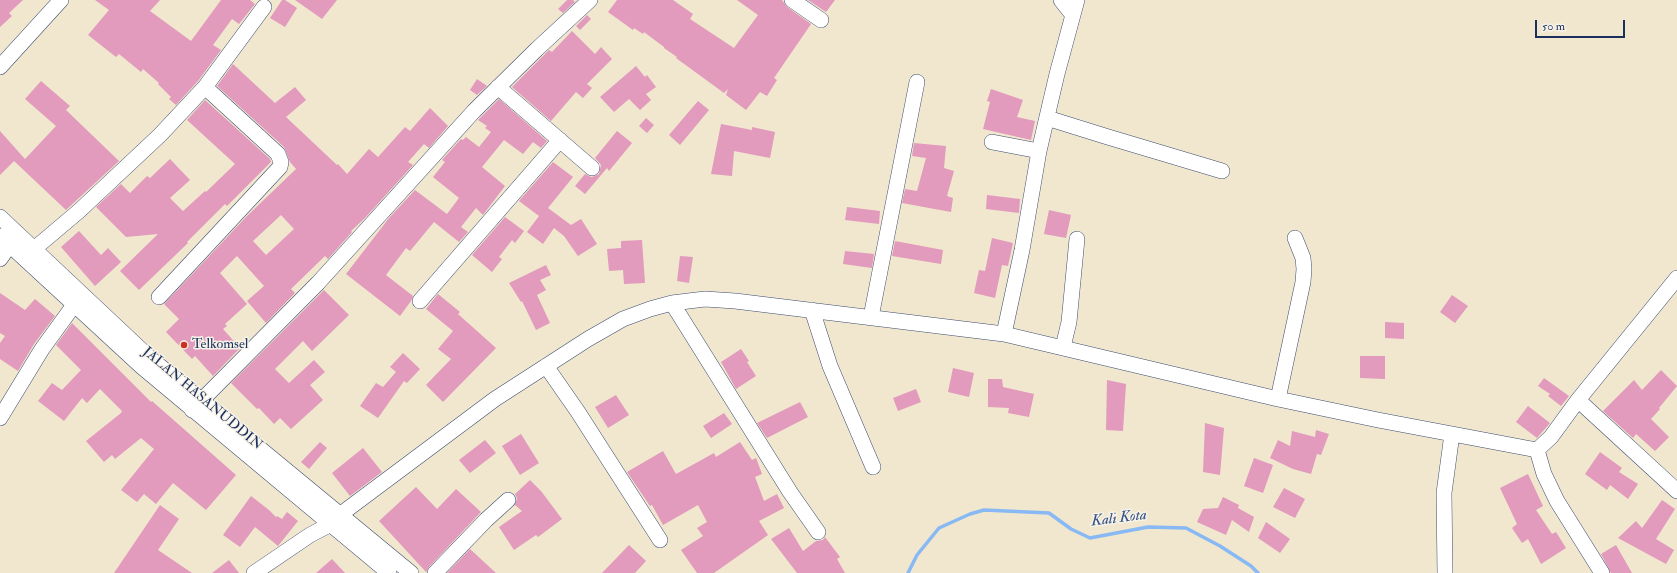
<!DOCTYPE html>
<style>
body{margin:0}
#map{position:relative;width:1677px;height:573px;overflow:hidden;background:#f0e7ce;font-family:"IM FELL Double Pica",serif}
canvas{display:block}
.scale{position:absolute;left:1535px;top:20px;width:90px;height:18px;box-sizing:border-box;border:2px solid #1b2f5e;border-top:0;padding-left:5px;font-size:12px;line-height:14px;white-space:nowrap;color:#1b2f5e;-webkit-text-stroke:3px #f7f3e8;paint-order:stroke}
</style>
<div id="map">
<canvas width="1677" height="573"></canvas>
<div class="scale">50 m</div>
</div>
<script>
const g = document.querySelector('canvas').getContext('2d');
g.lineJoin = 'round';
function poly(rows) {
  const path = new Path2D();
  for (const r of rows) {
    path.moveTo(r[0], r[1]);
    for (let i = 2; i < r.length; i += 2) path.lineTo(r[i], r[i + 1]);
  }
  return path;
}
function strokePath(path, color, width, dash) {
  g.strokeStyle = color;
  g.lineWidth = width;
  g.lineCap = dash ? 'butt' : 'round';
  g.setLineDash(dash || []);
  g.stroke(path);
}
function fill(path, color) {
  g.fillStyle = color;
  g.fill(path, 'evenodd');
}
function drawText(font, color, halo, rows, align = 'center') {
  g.font = font + ' "IM FELL Double Pica",serif';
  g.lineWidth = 3;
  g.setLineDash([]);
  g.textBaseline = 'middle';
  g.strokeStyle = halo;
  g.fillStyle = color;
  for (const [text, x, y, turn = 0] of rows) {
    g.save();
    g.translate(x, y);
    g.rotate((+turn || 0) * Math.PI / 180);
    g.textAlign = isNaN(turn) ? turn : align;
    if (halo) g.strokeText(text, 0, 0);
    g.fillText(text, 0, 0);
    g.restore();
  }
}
const stream = poly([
 [908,573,917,555,939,528,970,514,984,510,1049,513,1071,529,1090,538,1148,527,1186,528,1220,546,1251,566,1258,573]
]);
const building = poly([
 [0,0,23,0,9,13,12,16,0,27],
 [95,0,160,0,150,11,191,41,221,0,250,0,255,4,239,24,232,19,213,45,221,50,198,81,176,105,169,99,171,97,158,84,159,83,143,69,141,72,119,54,116,57,88,35,109,10],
 [282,0,285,0,297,8,285,27,270,18],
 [295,0,337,0,322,19],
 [567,0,573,0,575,2,563,13,558,9],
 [617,0,673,0,693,14,690,19,734,48,758,15,737,0,782,0,787,7,811,24,774,78,777,80,767,96,760,92,746,110,726,95,728,89,724,93,676,58,677,57,664,48,664,47,644,32,643,34,634,28,633,30,608,12],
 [808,0,835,0,826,12],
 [587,15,591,19,580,30,576,26],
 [572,31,595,54,601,47,612,59,587,84,592,88,583,98,576,92,551,121,512,87,549,50,552,52],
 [233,64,275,103,295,87,306,100,286,117,337,165,338,164,347,174,369,149,378,157,405,127,410,131,430,108,448,126,429,148,424,144,408,162,413,165,365,218,351,231,352,232,328,259,325,256,291,289,295,293,266,323,247,301,264,286,237,256,220,273,247,304,225,324,227,326,223,329,240,348,213,376,195,356,192,359,166,332,179,319,164,304,247,216,296,169,290,162,284,147,217,86],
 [281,215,294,229,266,255,253,241],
 [636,66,645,77,647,75,656,87,646,94,651,100,640,110,629,99,614,112,600,97],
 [477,79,487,86,477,95,470,90],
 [41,81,70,106,66,110,119,161,66,210,14,161,0,175,0,131,25,159,56,126,25,99],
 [991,89,1023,100,1017,117,1035,121,1031,140,983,129,990,102,987,101],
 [499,99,547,141,541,148,533,142,523,154,504,140,482,167,505,186,483,215,476,208,461,227,468,232,459,242,434,222,410,251,406,248,386,275,413,296,411,301,400,316,346,274,389,218,415,190,447,214,459,198,433,177,445,162,442,160,461,139,463,140,466,137,479,147,491,132,485,128,487,126,478,120],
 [205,100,270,159,271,162,227,206,225,204,187,242,188,243,139,290,120,271,158,234,126,237,96,207,121,184,130,193,147,176,150,178,170,159,190,180,170,198,183,211,205,191,206,192,235,164,187,120],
 [698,101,709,110,680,145,669,135],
 [646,118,654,125,647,133,639,126],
 [721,124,752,130,752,127,775,132,770,158,734,151,732,176,711,174],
 [617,131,632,143,609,171,607,168,585,194,575,186,585,174,591,177,595,176,599,174,601,165,595,158],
 [914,143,946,146,944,168,954,171,947,196,953,198,951,212,902,203,905,189,917,191,926,158,912,156],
 [553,162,573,177,548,208,571,225,581,219,597,244,578,256,564,236,554,228,543,244,527,232,539,216,519,201],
 [987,195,1020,199,1019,213,986,209],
 [847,207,880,211,879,224,845,220],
 [1049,210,1071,215,1066,238,1044,234],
 [505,217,524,231,515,243,512,240,499,257,502,259,492,272,472,255],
 [79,231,101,255,108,248,121,262,95,286,61,247],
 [992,238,1013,243,1008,266,1002,265,995,298,974,293,979,270,985,271],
 [642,240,645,283,624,284,623,270,609,271,607,249,621,248,621,241],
 [895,241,943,250,941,264,892,256],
 [845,251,874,254,872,268,843,264],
 [680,256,693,257,689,283,677,281],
 [546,265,551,275,540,280,546,290,537,295,550,323,536,330,522,301,521,302,509,283],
 [324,290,349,315,312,351,303,341,275,369,289,383,314,360,325,372,310,385,323,400,291,429,280,418,274,424,259,408,257,409,231,383],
 [0,293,25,310,35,299,55,316,34,344,18,371,0,359,0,343,5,336,0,333],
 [438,294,460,312,458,314,496,348,443,402,426,385,451,359,438,349,453,331,426,309],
 [1452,295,1468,306,1455,323,1440,312],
 [1385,322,1404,323,1404,339,1385,338],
 [72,323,151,402,152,401,236,475,206,510,173,483,156,504,144,494,137,502,121,490,154,449,141,438,115,459,112,455,104,462,86,441,121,413,122,411,100,389,87,403,82,398,64,421,38,401,52,383,62,390,81,370,56,345],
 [741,349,749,361,747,362,756,376,736,389,721,362],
 [403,353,420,369,407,383,404,381,378,418,360,406,376,383,383,387,396,372,390,367],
 [1360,356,1385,356,1385,379,1360,378],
 [953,368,974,373,969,397,948,392],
 [1661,370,1677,386,1659,408,1660,409,1651,419,1669,437,1655,451,1636,434,1633,438,1603,411,1634,380,1642,390],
 [1544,378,1569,396,1561,406,1548,396,1550,394,1538,386],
 [988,379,1002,379,1003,387,1034,394,1029,417,1008,413,1009,408,988,407],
 [1107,380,1126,384,1123,431,1106,430],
 [916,389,921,402,898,411,893,398],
 [616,395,629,415,608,428,595,407],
 [800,402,808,417,767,438,757,423],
 [1528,406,1550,423,1537,438,1516,422],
 [724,413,732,424,711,438,703,426],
 [1205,423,1224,428,1220,475,1203,472],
 [1316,430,1329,434,1321,455,1317,454,1311,474,1293,469,1270,458,1278,440,1290,446,1292,431,1315,437],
 [521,434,539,463,520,475,502,446],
 [485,440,496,453,470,473,459,460],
 [320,442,327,448,309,469,301,462],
 [740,442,752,460,756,458,762,474,755,477,764,501,777,494,784,508,759,521,768,535,714,573,697,573,681,550,703,536,697,528,707,522,698,505,663,525,652,505,650,506,627,472,663,451,676,474,714,453,716,457],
 [363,448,382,472,350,496,332,473],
 [1600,452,1622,468,1619,472,1638,484,1628,499,1610,485,1607,490,1585,474],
 [1254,458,1273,465,1263,493,1244,486],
 [1528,474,1543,506,1536,510,1552,534,1556,532,1566,548,1541,564,1528,539,1522,543,1512,528,1517,524,1500,488],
 [530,480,541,491,562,519,538,537,536,535,514,550,499,527,522,511,515,505,517,498,515,494],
 [416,487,437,509,456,489,481,512,429,567,426,572,379,521],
 [1284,488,1305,499,1295,518,1273,507],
 [251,496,269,510,276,517,277,516,282,519,287,512,298,521,278,546,255,527,240,547,223,535],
 [1223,497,1239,505,1238,508,1254,517,1249,532,1232,520,1226,535,1197,522,1203,509,1218,508],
 [1662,500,1675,509,1656,539,1674,550,1666,564,1618,538,1636,521,1642,528],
 [160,505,179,519,158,550,192,573,114,573],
 [1266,522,1290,539,1280,553,1258,538],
 [789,528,803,551,816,541,823,540,825,537,840,557,837,559,845,573,797,573,771,539],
 [629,545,646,561,635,573,602,573],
 [1616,545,1632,573,1611,573,1601,554],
 [470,549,496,573,447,573],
 [332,559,345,573,316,573],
 [229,560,239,573,212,573]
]);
const minor = poly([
 [792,0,821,20],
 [1061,0,1072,14],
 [0,67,61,0],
 [498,87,592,168],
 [1047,118,1108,137,1222,171],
 [992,142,1039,151],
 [0,217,150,358,411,573],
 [0,236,142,367,389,573],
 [34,249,79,211,160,135,205,87,264,7],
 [0,259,10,245],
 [159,297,280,167,281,162,278,154,205,87],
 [420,301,560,140],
 [672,303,790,492,818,532],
 [812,310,830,366,873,467],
 [871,317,917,82],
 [1004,334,1022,250,1039,151,1057,74,1077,0],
 [1063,347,1069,322,1077,239],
 [546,366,578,412,660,540],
 [1278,399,1303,282,1304,269,1303,258,1295,238],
 [1578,400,1677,491],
 [192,410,318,283,474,111,537,49,590,0],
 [0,418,42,349,74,305],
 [1537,450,1551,437,1578,400,1677,278],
 [1537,450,1544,474,1557,501,1602,573],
 [341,514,495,399,588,339,623,319,650,309,672,303,705,299,735,301,1004,334,1278,399,1378,420,1537,450],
 [254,573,310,535,331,524],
 [435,573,486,520,508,500],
 [1445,573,1444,493,1452,434]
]);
const markers = [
 [184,345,4,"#c8321e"]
];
const poiNames = [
 ["Telkomsel",192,345]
];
const streetNames = [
 ["JALAN HASANUDDIN",202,399,40]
];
const waterNames = [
 ["Kali Kota",1119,519,-7]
];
strokePath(stream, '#88b9f4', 3.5);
fill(building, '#e29abd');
strokePath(minor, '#3b4b6f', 16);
strokePath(minor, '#fff', 15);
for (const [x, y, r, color] of markers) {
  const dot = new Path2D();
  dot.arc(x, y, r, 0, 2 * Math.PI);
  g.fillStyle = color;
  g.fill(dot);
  strokePath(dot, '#f7f3e8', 1.5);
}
drawText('14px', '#1b2f5e', '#f7f3e8', poiNames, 'left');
drawText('14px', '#1b2f5e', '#f7f3e8', streetNames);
drawText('italic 15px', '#365284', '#f7f3e8', waterNames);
</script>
